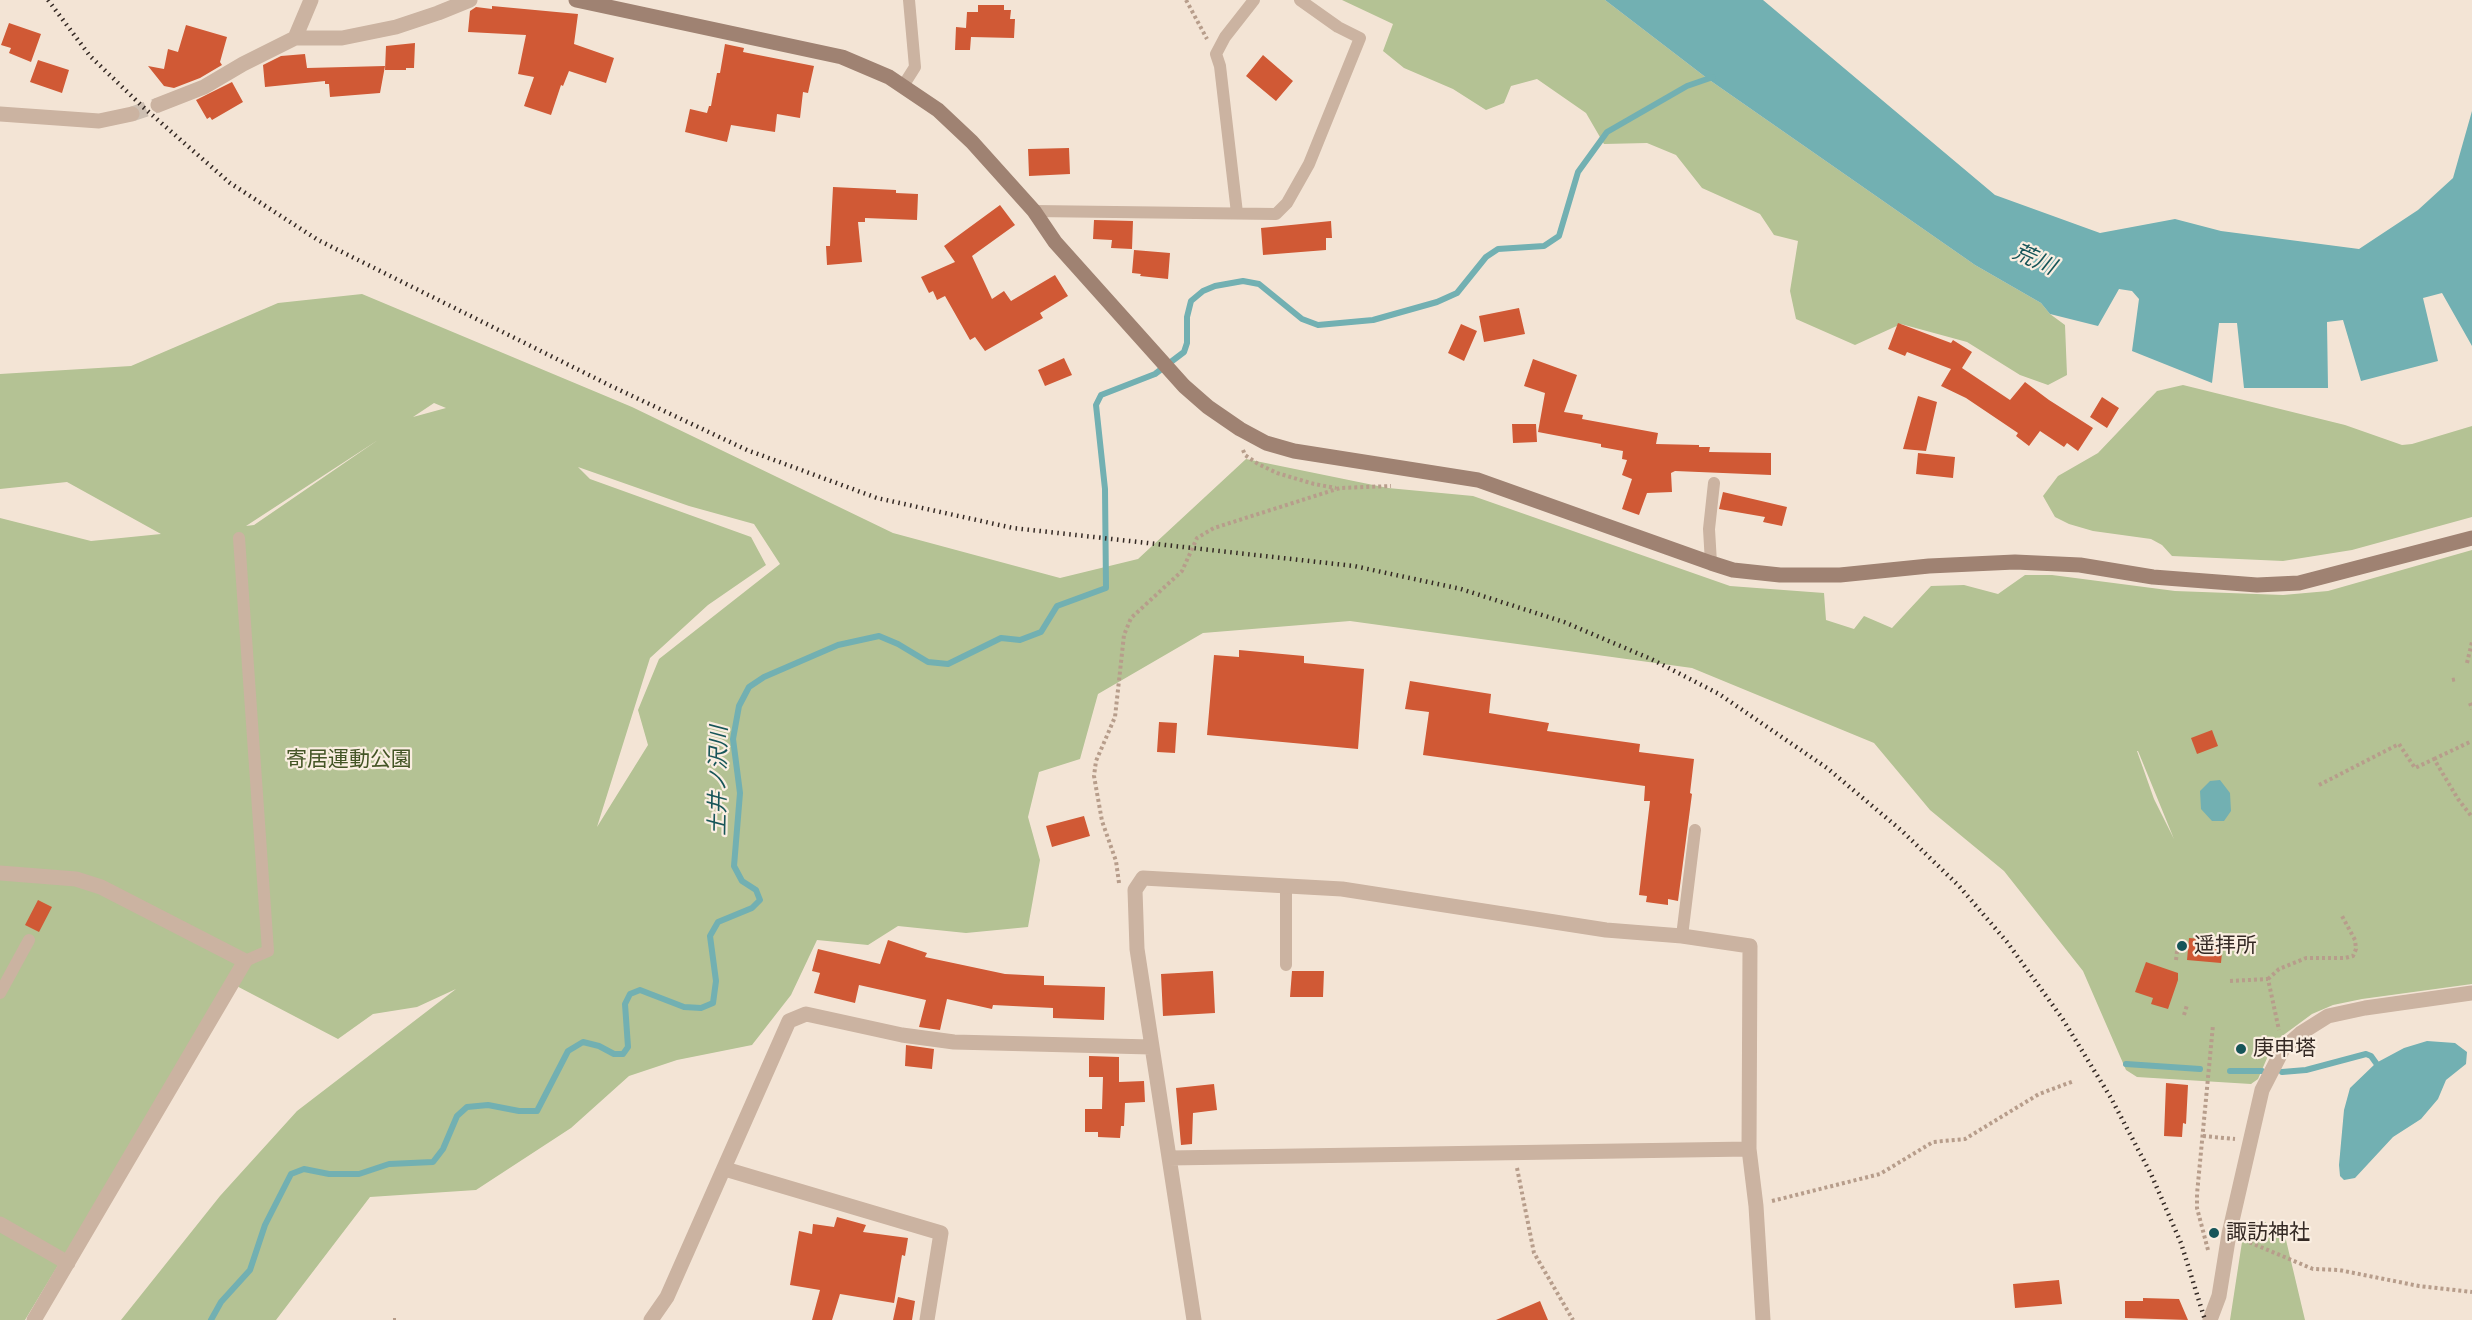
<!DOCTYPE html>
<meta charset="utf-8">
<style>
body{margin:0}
canvas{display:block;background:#f3e4d5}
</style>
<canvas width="2472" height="1320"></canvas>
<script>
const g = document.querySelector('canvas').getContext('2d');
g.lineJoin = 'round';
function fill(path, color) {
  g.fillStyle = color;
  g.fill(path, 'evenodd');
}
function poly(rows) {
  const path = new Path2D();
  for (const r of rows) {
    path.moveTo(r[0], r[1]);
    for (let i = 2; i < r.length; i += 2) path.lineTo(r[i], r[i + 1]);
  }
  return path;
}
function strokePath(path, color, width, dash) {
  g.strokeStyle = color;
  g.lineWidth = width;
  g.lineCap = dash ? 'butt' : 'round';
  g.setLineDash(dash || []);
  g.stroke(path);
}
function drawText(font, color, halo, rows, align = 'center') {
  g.font = font + ' Rubik,"Noto Sans JP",sans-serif';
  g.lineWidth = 4.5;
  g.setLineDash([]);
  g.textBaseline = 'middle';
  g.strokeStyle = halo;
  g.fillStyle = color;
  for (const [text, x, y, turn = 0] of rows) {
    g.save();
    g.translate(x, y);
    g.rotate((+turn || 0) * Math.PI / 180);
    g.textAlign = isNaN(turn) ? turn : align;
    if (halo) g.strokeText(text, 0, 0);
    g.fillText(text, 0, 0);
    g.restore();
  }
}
const green = poly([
 [1342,0,1605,0,1708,79,1975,265,2041,303,2050,314,2065,325,2067,375,2048,385,2020,375,1967,342,1901,324,1855,345,1796,319,1790,291,1798,241,1774,235,1760,214,1702,188,1676,155,1647,143,1604,144,1586,113,1537,79,1511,86,1504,103,1486,110,1453,89,1404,68,1383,51,1393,24],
 [362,294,632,407,893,533,1060,578,1138,559,1246,459,1388,488,1473,496,1730,586,1824,593,1826,620,1854,629,1864,616,1892,628,1931,586,1964,585,1998,594,2025,575,2052,575,2175,591,2283,595,2328,591,2472,550,2472,984,2362,999,2333,1005,2312,1014,2274,1042,2258,1079,2251,1084,2137,1077,2126,1070,2083,971,2004,871,1930,810,1874,743,1692,668,1350,621,1203,633,1098,694,1080,759,1039,772,1028,817,1040,860,1028,927,966,933,898,926,868,945,817,940,791,995,752,1045,677,1060,629,1076,571,1128,476,1190,370,1197,276,1320,121,1320,220,1196,297,1111,456,989,417,1007,373,1014,338,1039,229,982,25,1320,0,1320,0,518,91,541,161,534,67,482,0,489,0,374,131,366,278,303],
 [434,403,446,408,413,417],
 [378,440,254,525,246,526],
 [578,467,689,506,754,524,780,564,659,659,638,710,648,745,597,827,650,658,708,605,766,565,751,537,590,479],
 [2137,751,2138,751,2174,839,2154,799],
 [2183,385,2345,425,2402,445,2412,444,2472,426,2472,517,2352,550,2283,561,2172,556,2162,545,2151,539,2093,531,2069,524,2055,517,2043,496,2058,476,2098,453,2157,391],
 [2265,1222,2286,1240,2305,1320,2230,1320,2244,1229,2253,1223]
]);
const water = poly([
 [1605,0,1763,0,1995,195,2100,233,2175,219,2221,231,2359,249,2418,210,2453,178,2472,111,2472,346,2442,293,2423,298,2438,361,2361,381,2343,320,2327,322,2328,388,2244,388,2237,323,2219,323,2212,383,2132,351,2139,299,2132,291,2119,289,2098,326,2050,314,2041,303,1975,265,1708,79],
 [2220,780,2230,793,2231,811,2224,821,2212,821,2201,809,2200,791,2210,781],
 [2427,1041,2455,1043,2467,1052,2466,1064,2446,1080,2438,1099,2421,1119,2393,1137,2355,1178,2344,1180,2340,1176,2339,1165,2344,1110,2350,1088,2376,1063,2404,1048]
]);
const stream = poly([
 [2126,1064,2200,1069],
 [2230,1071,2262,1071],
 [2282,1072,2306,1070,2366,1054,2371,1056,2376,1063],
 [211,1320,221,1302,250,1270,265,1225,291,1174,304,1169,329,1174,359,1174,389,1164,433,1162,443,1149,457,1116,467,1107,488,1105,519,1111,537,1111,568,1051,583,1042,599,1046,614,1054,623,1054,628,1047,625,1004,630,994,640,990,684,1007,701,1008,713,1003,716,981,710,936,718,922,752,908,760,900,756,890,742,881,734,866,740,793,733,739,739,706,749,687,764,677,838,645,879,636,898,644,928,662,948,664,1001,638,1020,640,1041,632,1057,606,1106,588,1105,489,1096,405,1101,395,1155,374,1184,352,1187,343,1187,317,1191,301,1203,291,1215,286,1243,281,1259,284,1302,319,1318,325,1373,320,1437,302,1457,293,1486,257,1498,249,1544,246,1559,236,1578,172,1607,132,1687,86,1713,77]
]);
const building = poly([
 [978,5,1004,5,1004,10,1011,10,1010,19,1015,19,1014,38,971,37,970,50,955,50,956,27,966,28,967,12,978,12],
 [492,6,578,14,574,44,614,58,606,83,569,71,563,86,561,85,551,115,524,106,534,77,518,74,526,35,468,32,470,11,476,7,492,9],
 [9,23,41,34,31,62,9,53,11,48,1,45],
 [186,25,227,37,220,62,222,65,200,78,174,88,164,86,148,66,164,69,168,49,178,52],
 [415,43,414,68,406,68,406,70,385,70,386,46],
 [725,44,744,48,743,52,814,66,808,93,803,92,800,118,777,114,775,132,731,125,727,142,685,132,690,109,707,113,709,106,711,106,717,73,720,73],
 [305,54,307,68,385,66,380,93,330,97,329,84,325,84,325,81,265,87,263,65,281,56],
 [1263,55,1293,81,1276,101,1246,76],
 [38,60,69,70,62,93,30,82],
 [232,82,243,102,212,120,210,117,207,119,196,100],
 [1069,148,1070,174,1029,176,1028,149],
 [833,187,896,190,896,193,918,194,917,220,865,218,865,222,858,222,862,262,827,265,826,246,830,246],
 [1000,205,1015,225,972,256,992,299,1004,291,1011,301,1055,275,1068,296,1040,313,1043,318,985,351,975,337,970,340,945,296,937,300,933,291,929,293,921,277,955,262,944,246],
 [1094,220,1133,221,1132,249,1111,248,1112,240,1093,239],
 [1331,221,1332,238,1326,238,1326,250,1263,255,1261,228],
 [1134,250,1170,253,1168,279,1140,276,1141,274,1132,273],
 [1519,308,1525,334,1484,342,1479,316],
 [1898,323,1951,343,1953,340,1972,352,1962,368,2010,400,2025,382,2049,400,2093,428,2078,451,2067,443,2064,447,2040,431,2029,446,2016,436,2018,433,1966,398,1941,386,1951,369,1907,352,1905,356,1888,349],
 [1461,324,1477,331,1464,361,1448,353],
 [1064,358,1072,375,1045,386,1038,370],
 [1533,359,1577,375,1564,412,1583,415,1582,419,1658,433,1656,444,1699,445,1699,447,1710,447,1709,452,1771,453,1771,475,1675,471,1671,473,1672,492,1647,493,1639,515,1622,509,1632,479,1622,475,1627,460,1622,459,1623,451,1601,447,1601,444,1538,432,1545,393,1524,386],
 [1918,396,1937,402,1926,451,1903,449],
 [2102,397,2119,408,2107,428,2090,417],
 [1512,424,1536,424,1537,442,1513,443],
 [1918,453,1955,457,1953,478,1916,474],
 [1723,492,1787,507,1782,526,1763,522,1765,517,1719,509],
 [1239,650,1304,656,1304,663,1364,669,1358,749,1207,735,1214,655,1239,657],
 [1410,681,1491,694,1489,713,1549,723,1547,731,1640,744,1639,752,1694,759,1690,793,1692,794,1678,901,1668,899,1668,905,1646,902,1647,896,1639,895,1650,801,1644,801,1645,786,1423,755,1429,712,1405,709],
 [1159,722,1177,723,1175,753,1157,752],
 [2212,730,2218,746,2197,754,2191,738],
 [1084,816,1090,836,1052,847,1046,826],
 [38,900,52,907,39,932,25,925],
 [2189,938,2223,941,2221,963,2187,960],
 [888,940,927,953,925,957,1005,974,1044,976,1044,985,1105,987,1104,1020,1053,1018,1053,1008,993,1005,992,1009,947,999,940,1030,919,1027,926,1000,859,985,855,1003,814,993,820,973,812,971,818,949,880,964],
 [2146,962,2178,973,2178,980,2168,1009,2151,1004,2153,998,2135,992],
 [1213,971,1215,1013,1163,1016,1161,974],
 [1292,971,1324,971,1323,997,1290,997],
 [906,1045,934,1049,932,1069,905,1066],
 [1089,1056,1119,1057,1119,1082,1144,1081,1145,1102,1125,1103,1124,1126,1121,1126,1120,1138,1098,1137,1098,1132,1085,1132,1085,1109,1102,1109,1103,1077,1089,1077],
 [2166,1083,2188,1085,2186,1124,2183,1123,2182,1137,2164,1136],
 [1214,1084,1217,1110,1193,1113,1192,1144,1181,1145,1176,1088],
 [837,1217,866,1225,863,1232,908,1238,905,1256,902,1255,894,1303,840,1294,832,1320,812,1320,820,1290,790,1285,799,1231,812,1234,813,1224,834,1227],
 [2059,1280,2062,1304,2015,1308,2013,1284],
 [898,1297,915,1301,912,1320,893,1320],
 [2143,1298,2179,1299,2188,1320,2125,1318,2125,1301,2143,1301],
 [1540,1301,1548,1320,1496,1320]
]);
const streetTunnel = poly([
 [132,114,158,105]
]);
const path = poly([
 [1186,0,1207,39],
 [1243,450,1245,455,1258,464,1277,473,1314,484,1336,488],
 [2467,663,2472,642],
 [2452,680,2457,679],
 [2470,703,2472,709],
 [2434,759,2472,741],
 [2319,785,2399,744,2415,768,2434,759,2458,799,2472,817],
 [1119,883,1116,861,1102,821,1094,776,1096,761,1115,717,1124,635,1131,618,1182,571,1197,538,1214,528,1340,488,1391,486],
 [2176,960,2178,943],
 [2268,979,2279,969,2306,958,2345,958,2353,956,2356,949,2355,940,2342,916],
 [2230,981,2268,979,2279,1030],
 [2184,1015,2187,1005],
 [2203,1136,2235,1139],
 [1517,1168,1534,1253,1573,1320],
 [1772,1201,1880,1174,1933,1142,1965,1139,2039,1094,2074,1081],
 [2244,1240,2313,1269,2339,1270,2419,1286,2472,1292],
 [2208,1250,2197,1208,2197,1194,2213,1025],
 [393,1320,398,1320]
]);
const lane = poly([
 [903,86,915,67,909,0],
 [1034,211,1276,214,1287,203,1309,164,1360,38,1338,27,1300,0],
 [1237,213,1220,66,1216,54,1225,37,1254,0],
 [239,538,268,951,245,961],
 [1711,563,1709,529,1714,483],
 [1682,936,1695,830],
 [1286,965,1286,886],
 [0,993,29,940]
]);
const street = poly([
 [295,38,342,38,396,27,438,13,470,0],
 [158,105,204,87,243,64,295,38,311,0],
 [0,114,99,121,132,114],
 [0,873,76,879,101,887,245,961,34,1320],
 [1169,1158,1749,1149],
 [725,1169,941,1233,927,1320],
 [0,1224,68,1263],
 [651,1320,667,1297,789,1021,806,1014,902,1035,954,1042,1151,1047],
 [1194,1320,1137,949,1135,890,1143,878,1342,889,1606,930,1682,936,1750,946,1749,1149,1756,1206,1763,1320],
 [2210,1320,2219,1296,2229,1234,2262,1090,2283,1049,2301,1033,2328,1016,2365,1008,2472,993]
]);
const secondary = poly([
 [576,0,842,57,889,77,938,110,972,142,1034,211,1055,242,1184,386,1208,407,1240,429,1266,443,1294,451,1478,480,1711,563,1733,570,1780,575,1840,575,1929,566,2015,562,2080,565,2153,577,2257,585,2299,583,2472,538]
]);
const rail = poly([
 [48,0,90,56,143,107,230,183,318,240,611,386,747,450,877,498,1013,528,1354,566,1461,589,1564,622,1651,659,1719,694,1827,768,1902,831,1959,886,2007,942,2062,1018,2111,1098,2151,1174,2181,1243,2205,1320]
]);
const markers = [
 [2182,946,6,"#175559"],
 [2241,1049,6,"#175559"],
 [2214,1233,6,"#175559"]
];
const parkNames = [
 ["寄居運動公園",349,760]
];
const poiNames = [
 ["遥拝所",2194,946],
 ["庚申塔",2253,1049],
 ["諏訪神社",2226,1233]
];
const waterNames = [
 ["荒川",2034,260,24],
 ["土井ノ沢川",719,781,-89]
];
fill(green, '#b4c294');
fill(water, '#72b0b2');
strokePath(stream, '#72b0b2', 6);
fill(building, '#d05935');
strokePath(streetTunnel, '#cdbfb2', 15, [15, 8]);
strokePath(path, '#b79d8b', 4, [3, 3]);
strokePath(lane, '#cbb3a1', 12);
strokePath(street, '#cbb3a1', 15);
strokePath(secondary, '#9f8272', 15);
strokePath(rail, '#342924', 4.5, [1.5, 4.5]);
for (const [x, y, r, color] of markers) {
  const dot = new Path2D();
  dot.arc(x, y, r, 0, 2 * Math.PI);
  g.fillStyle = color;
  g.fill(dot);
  strokePath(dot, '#faeee1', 2);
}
drawText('21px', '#445526', '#faeee1', parkNames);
drawText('21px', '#342924', '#faeee1', poiNames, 'left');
drawText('italic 22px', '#175559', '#faeee1', waterNames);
</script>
